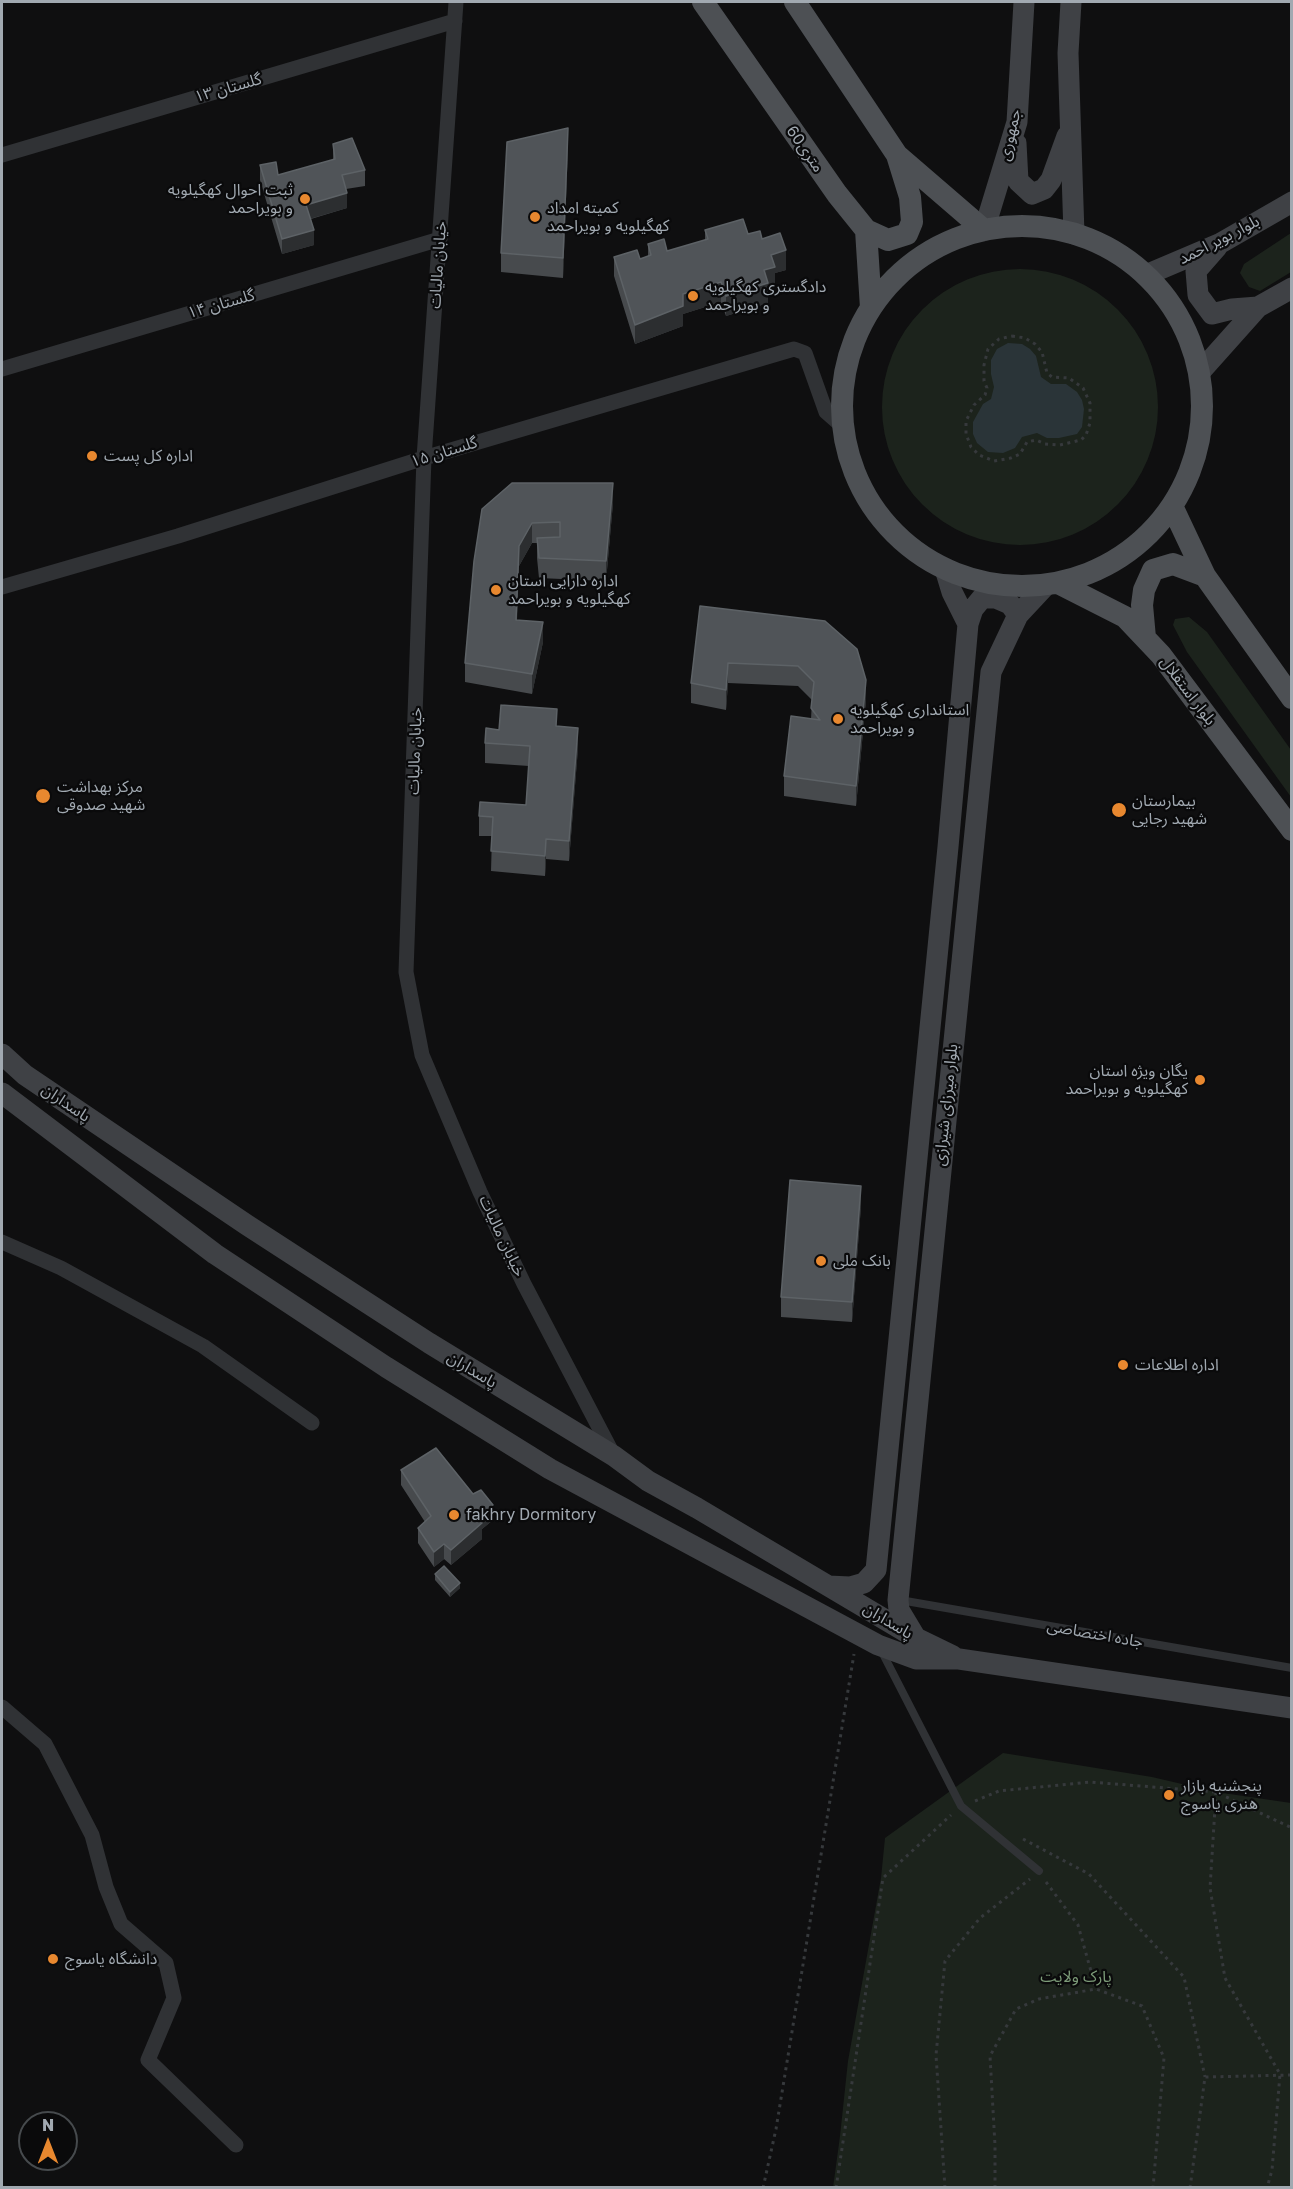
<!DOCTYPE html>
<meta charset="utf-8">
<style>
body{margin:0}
#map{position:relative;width:1293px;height:2189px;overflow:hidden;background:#0f0f10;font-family:"Golos Text",sans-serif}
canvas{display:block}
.frame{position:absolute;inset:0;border:3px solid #a1a9b1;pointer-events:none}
.north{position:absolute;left:18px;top:2111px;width:60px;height:60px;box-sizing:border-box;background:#0a0a0b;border:2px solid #464a4d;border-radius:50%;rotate:0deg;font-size:16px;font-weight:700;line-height:24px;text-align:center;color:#a1a9b1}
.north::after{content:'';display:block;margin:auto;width:21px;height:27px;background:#e8882f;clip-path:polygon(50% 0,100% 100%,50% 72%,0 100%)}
</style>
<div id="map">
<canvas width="1293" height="2189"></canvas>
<div class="frame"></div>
<div class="north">N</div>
</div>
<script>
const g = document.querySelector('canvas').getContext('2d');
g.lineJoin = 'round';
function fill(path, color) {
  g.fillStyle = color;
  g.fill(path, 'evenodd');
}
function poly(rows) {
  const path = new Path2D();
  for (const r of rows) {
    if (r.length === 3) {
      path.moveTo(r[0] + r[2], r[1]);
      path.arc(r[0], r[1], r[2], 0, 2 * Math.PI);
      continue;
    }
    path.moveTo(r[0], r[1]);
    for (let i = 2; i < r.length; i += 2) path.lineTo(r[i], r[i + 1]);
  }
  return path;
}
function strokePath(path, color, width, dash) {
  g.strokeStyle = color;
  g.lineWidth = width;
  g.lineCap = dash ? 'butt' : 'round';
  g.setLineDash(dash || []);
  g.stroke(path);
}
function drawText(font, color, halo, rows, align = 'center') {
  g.font = font + ' "Golos Text","Noto Sans Arabic",sans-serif';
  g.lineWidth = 4.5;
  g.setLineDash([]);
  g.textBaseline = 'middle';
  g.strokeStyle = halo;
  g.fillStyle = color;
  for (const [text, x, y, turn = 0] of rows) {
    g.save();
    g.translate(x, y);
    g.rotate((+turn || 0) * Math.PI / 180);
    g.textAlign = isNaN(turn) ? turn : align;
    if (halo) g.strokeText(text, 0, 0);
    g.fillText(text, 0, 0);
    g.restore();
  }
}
const green = poly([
 [1291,233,1291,272,1260,291,1249,287,1240,273,1244,264],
 [1020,407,138],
 [1189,617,1207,632,1291,750,1291,797,1187,652,1173,625,1175,619],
 [1003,1753,1152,1777,1216,1792,1291,1803,1291,2187,833,2188,840,2136,848,2061,881,1878,885,1838]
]);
const water = poly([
 [1008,343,1022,344,1030,349,1036,356,1041,377,1051,384,1066,384,1077,392,1082,400,1084,409,1082,427,1077,434,1059,438,1047,438,1037,433,1022,437,1015,448,1003,453,988,452,977,443,973,434,973,422,983,404,991,399,994,387,991,374,991,360,997,349]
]);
const path = poly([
 [1012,336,1025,338,1035,344,1042,352,1047,373,1052,377,1069,378,1083,388,1090,403,1090,423,1086,435,1081,440,1060,445,1045,444,1036,440,1027,442,1020,454,1011,458,994,461,979,455,971,447,966,434,966,421,974,405,985,395,987,388,984,381,984,365,988,349,999,339,1012,336],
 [1216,1792,1210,1888,1225,1978,1280,2074,1272,2170,1267,2188],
 [975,1801,999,1791,1090,1782,1216,1792,1292,1828],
 [1023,1839,1089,1874,1184,1977,1205,2077],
 [1046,1882,1078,1925,1096,1989],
 [763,2188,776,2129,854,1654],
 [836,2188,883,1878,951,1815],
 [945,2188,936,2055,945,1961,980,1918,1030,1879],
 [995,2188,995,2145,990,2056,1016,2009,1039,1999,1096,1989,1142,2006,1164,2058,1153,2188],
 [1190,2188,1205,2077,1292,2075]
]);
const lane = poly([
 [900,1600,1292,1668],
 [882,1652,961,1806,1039,1871]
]);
const street = poly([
 [456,2,424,458,406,972,422,1055,480,1192,524,1284,614,1456],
 [2,155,455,21],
 [2,369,440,239],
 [2,587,178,536,424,458,794,349,805,353,826,412,843,427],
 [2,1242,61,1268,203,1346,312,1423],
 [2,1707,45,1744,92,1835,106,1887,121,1924,166,1963,174,1998,148,2060,236,2145]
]);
const secondary = poly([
 [1071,2,1068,53,1074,234],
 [1016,143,1018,181,1032,194,1044,189,1051,180,1067,136],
 [984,230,1017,122,1024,2],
 [1217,247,1196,271,1198,295,1212,314,1232,309,1258,307],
 [1146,275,1219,244,1292,202],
 [1200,372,1258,307,1292,288],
 [968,624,973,609,982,598,996,598,1010,604,1018,615],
 [2,1054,25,1075,247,1225,429,1343,614,1456,648,1481,697,1508,916,1638,953,1656],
 [2,1093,215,1254,386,1367,550,1469,878,1645,916,1659,959,1659,1292,1708],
 [828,1586,850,1587,864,1583,876,1570,948,847,968,624,952,592,945,569],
 [914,1635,899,1610,898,1600,991,672,1018,615,1046,585]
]);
const primary = poly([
 [703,2,837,194,866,230,871,308],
 [795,2,897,155,984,230],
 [1022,406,180],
 [866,230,888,240,907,234,912,222,910,197,897,155],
 [1172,506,1205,576,1292,698],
 [1058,583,1125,617,1161,655,1292,830],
 [1145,638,1142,605,1144,590,1153,570,1173,564,1205,576]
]);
const wall = poly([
 [333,144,365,170,365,186,346,189,347,208,311,219,314,245,282,254,260,180,260,165,278,175,333,160],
 [568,147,563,278,501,272,501,253],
 [705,230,748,234,762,239,786,270,775,273,775,287,768,289,768,303,726,316,721,302,683,314,683,326,635,344,614,276,614,257,640,259,648,256,648,244,667,251,705,240],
 [613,503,606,581,539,578,537,558,537,543,532,543,519,566,517,620,543,642,532,694,465,682,465,663,482,509],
 [700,606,866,700,856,806,784,796,784,776,811,719,812,700,798,686,728,683,726,710,691,703,691,683],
 [557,726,578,748,569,861,546,859,545,876,491,871,492,836,479,836,479,816,526,805,529,766,485,763,485,743,499,730],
 [861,1206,852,1322,781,1317,781,1297],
 [401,1470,493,1520,482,1529,482,1539,451,1565,444,1559,434,1567,418,1543,418,1528,425,1522,401,1485],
 [435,1574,460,1588,450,1597,435,1580]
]);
const shadedWall = poly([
 [568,128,568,147,563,278,563,258],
 [347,193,347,208,306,220,306,205],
 [314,230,314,245,282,254,282,239],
 [786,250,786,270,775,273,775,287,768,289,768,303,726,316,726,296,764,270,771,255],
 [721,282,721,302,683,314,683,326,635,344,635,325,683,294],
 [613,483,613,503,606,581,606,561],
 [532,523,532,543,519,566,516,640,519,546],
 [543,622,543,642,532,694,532,674],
 [728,663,728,683,726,710,726,690],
 [866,680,866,700,856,806,856,786],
 [578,728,578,748,569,861,569,841],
 [546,839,546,859,545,876,545,856],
 [861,1186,861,1206,852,1322,852,1302],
 [493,1505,493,1520,482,1529,482,1539,451,1565,451,1550,480,1515],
 [444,1544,444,1559,434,1567,434,1552],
 [460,1583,460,1588,450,1597,450,1592]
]);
const building = poly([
 [568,128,563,258,501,253,507,142,568,128],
 [352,138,365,170,342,175,347,193,306,205,314,230,282,239,260,165,276,162,278,175,335,159,333,144,352,138],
 [743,219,748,234,760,231,762,239,780,233,786,250,771,255,775,267,764,270,768,283,726,296,721,282,683,294,683,306,635,325,614,257,637,250,640,259,651,255,648,244,664,239,667,251,708,239,705,230,743,219],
 [512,483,613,483,606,561,539,558,537,538,560,537,560,522,532,523,519,546,516,620,543,622,532,674,465,663,474,561,482,509,512,483],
 [700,606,825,621,857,649,866,680,856,786,784,776,791,716,820,720,811,708,814,682,798,666,728,663,726,690,691,683,700,606],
 [501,705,557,709,556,726,578,728,569,841,546,839,545,856,491,851,493,817,479,816,480,802,526,805,530,746,485,743,486,728,499,730,501,705],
 [790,1180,861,1186,852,1302,781,1297,790,1180],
 [436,1448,473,1494,481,1490,493,1505,480,1515,482,1523,451,1550,444,1544,434,1552,418,1528,431,1516,401,1470,436,1448],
 [444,1566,460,1583,450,1592,435,1574,444,1566]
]);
const markers = [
 [305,199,6,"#e8882f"],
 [535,217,6,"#e8882f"],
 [693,296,6,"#e8882f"],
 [92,456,6,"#e8882f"],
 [496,590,6,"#e8882f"],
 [838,719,6,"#e8882f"],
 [43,796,8,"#e8882f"],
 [1119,810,8,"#e8882f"],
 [1200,1080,6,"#e8882f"],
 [821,1261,6,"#e8882f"],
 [1123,1365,6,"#e8882f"],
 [454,1515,6,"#e8882f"],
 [1169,1795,6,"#e8882f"],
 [53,1959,6,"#e8882f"]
];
const streetNames = [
 ["گلستان ۱۳",228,88,-16],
 ["جمهوری",1010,135,-77],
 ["60متری",805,149,55],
 ["بلوار بویر احمد",1219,240,-27],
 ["خیابان مالیات",438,265,-86],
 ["گلستان ۱۴",221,304,-16],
 ["گلستان ۱۵",444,452,-17],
 ["بلوار استقلال",1188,691,53],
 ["خیابان مالیات",415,751,-88],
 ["پاسداران",66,1103,34],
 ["بلوار میرزای شیرازی",946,1105,-84],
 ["خیابان مالیات",502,1236,65],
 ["پاسداران",472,1370,31],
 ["پاسداران",888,1621,31],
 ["جاده اختصاصی",1095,1634,10]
];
const poiNames = [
 ["ثبت احوال کهگیلویه",293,190,"right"],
 ["و بویراحمد",293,208,"right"],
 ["کمیته امداد",547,208],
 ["کهگیلویه و بویراحمد",547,226],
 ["دادگستری کهگیلویه",705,287],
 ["و بویراحمد",705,305],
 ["اداره کل پست",104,456],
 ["اداره دارایی استان",508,581],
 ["کهگیلویه و بویراحمد",508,599],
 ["استانداری کهگیلویه",850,710],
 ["و بویراحمد",850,728],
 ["مرکز بهداشت",57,787],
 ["شهید صدوقی",57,805],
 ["بیمارستان",1132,801],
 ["شهید رجایی",1132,819],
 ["یگان ویژه استان",1188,1071,"right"],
 ["کهگیلویه و بویراحمد",1188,1089,"right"],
 ["بانک ملی",833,1261],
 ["اداره اطلاعات",1135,1365],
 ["fakhry Dormitory",466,1515],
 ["پنجشنبه بازار",1181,1786],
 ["هنری یاسوج",1181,1804],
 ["دانشگاه یاسوج",65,1959]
];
const parkNames = [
 ["پارک ولایت",1076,1977]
];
fill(green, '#1c231c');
fill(water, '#2a3438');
strokePath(path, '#36393c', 3, [3, 4.5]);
strokePath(lane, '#303235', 8);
strokePath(street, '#303235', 15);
strokePath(secondary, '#3f4145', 21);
strokePath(primary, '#4d5054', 22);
fill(wall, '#474a4d');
fill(shadedWall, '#2c2e30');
fill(building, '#505458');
strokePath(building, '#5d6266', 1.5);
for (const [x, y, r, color] of markers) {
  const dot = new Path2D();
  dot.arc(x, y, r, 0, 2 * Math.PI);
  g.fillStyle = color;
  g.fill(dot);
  strokePath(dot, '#0a0a0b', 2);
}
drawText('16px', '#a1a9b1', '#0a0a0b', streetNames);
drawText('16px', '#a1a9b1', '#0a0a0b', poiNames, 'left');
drawText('16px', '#7c9b78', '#0a0a0b', parkNames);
</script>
